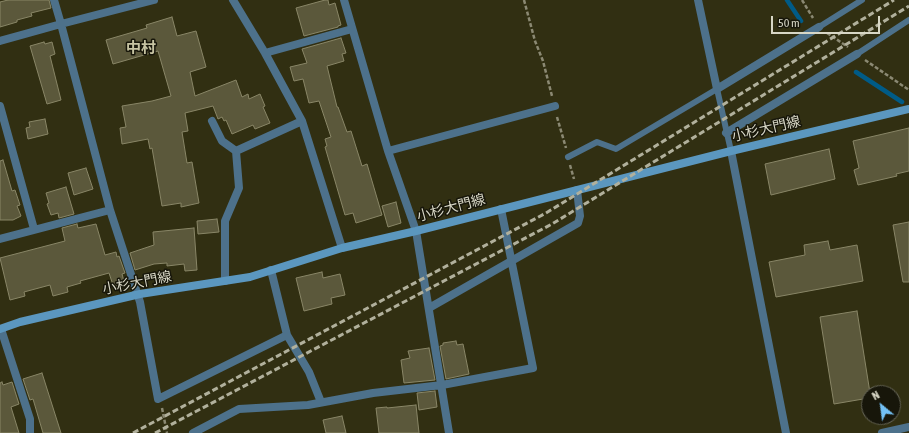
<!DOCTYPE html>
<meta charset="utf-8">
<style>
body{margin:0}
#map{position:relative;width:909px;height:433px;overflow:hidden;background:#312f12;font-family:"Asap Condensed",sans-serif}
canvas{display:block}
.north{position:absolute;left:861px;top:385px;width:40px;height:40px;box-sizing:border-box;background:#17160a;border:1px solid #646355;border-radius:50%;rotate:331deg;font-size:11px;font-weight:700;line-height:16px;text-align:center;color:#d8d7c6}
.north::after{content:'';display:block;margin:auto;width:14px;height:18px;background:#73c1f5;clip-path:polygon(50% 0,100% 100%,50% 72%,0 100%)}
.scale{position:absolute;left:771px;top:16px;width:109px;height:18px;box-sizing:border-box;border:2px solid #d8d7c6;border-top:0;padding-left:5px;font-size:12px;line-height:14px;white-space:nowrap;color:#d8d7c6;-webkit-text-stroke:3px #17160a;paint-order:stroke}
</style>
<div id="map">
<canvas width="909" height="433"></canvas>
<div class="north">N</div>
<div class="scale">50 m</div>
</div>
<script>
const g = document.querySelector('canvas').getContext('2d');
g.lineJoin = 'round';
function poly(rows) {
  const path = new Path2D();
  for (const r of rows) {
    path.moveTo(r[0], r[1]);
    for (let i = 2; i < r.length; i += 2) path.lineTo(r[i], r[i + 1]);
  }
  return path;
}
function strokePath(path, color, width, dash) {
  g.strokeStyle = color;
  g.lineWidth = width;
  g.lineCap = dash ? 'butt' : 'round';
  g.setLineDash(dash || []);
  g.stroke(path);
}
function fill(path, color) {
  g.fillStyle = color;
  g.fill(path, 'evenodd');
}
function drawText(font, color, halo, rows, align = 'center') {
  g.font = font + ' "Asap Condensed","Noto Sans JP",sans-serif';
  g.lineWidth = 3;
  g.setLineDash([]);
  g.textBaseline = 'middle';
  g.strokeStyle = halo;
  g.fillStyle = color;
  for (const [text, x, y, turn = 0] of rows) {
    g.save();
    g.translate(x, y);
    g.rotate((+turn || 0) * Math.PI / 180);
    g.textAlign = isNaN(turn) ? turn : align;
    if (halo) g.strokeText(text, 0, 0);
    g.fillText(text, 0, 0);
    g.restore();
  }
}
const stream = poly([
 [787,0,801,21],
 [856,72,902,102]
]);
const building = poly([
 [8,0,49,0,51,8,31,13,32,16,17,20,17,22,0,27,0,2,8,0],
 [325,0,328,0,329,5,335,3,341,25,338,26,338,27,304,36,296,8,325,0],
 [172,17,177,36,196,31,206,67,190,72,195,96,236,80,242,97,248,94,249,99,260,94,265,106,263,107,270,123,255,129,253,125,232,134,226,120,224,121,222,117,218,119,213,106,185,113,188,131,182,132,187,163,192,162,199,203,181,207,181,203,162,206,152,148,150,149,148,139,122,144,120,128,126,127,122,106,152,101,171,96,158,51,113,64,106,40,147,28,146,25,172,17],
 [341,38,346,53,342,54,344,61,327,66,337,107,338,107,347,132,351,131,362,166,367,164,382,215,356,223,353,213,345,215,325,147,327,146,325,139,331,137,319,101,309,103,303,79,294,81,290,67,307,63,302,49,341,38],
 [44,42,45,44,52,42,55,54,50,56,61,100,47,104,30,46,44,42],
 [45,119,48,134,28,139,26,128,30,127,29,122,45,119],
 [909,128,909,171,896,174,897,176,858,185,854,170,859,168,853,141,909,128],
 [829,149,835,179,771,195,765,164,829,149],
 [3,160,12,191,15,190,20,205,17,206,21,216,13,220,0,220,0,161,3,160],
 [86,168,93,189,74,195,68,173,86,168],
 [66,187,74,214,59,218,58,213,51,215,47,204,49,203,46,193,66,187],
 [396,202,401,223,388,227,382,206,396,202],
 [217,219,219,232,198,234,197,221,217,219],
 [909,222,909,282,903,282,893,225,909,222],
 [77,224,78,228,96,224,105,255,116,252,117,257,119,256,125,273,122,274,125,285,114,288,109,273,80,281,81,283,67,287,68,292,53,296,50,285,24,292,25,296,10,300,0,258,65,241,62,228,77,224],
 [194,228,197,270,185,271,184,264,167,266,167,263,154,264,135,270,130,253,154,245,153,232,194,228],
 [828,241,830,250,857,245,863,281,776,297,769,262,805,255,804,245,828,241],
 [322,272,323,278,340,274,345,295,331,298,332,304,304,311,296,278,322,272],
 [857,311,870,393,869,393,869,398,834,404,820,317,857,311],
 [456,341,457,345,463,344,469,374,446,379,440,346,443,345,443,343,456,341],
 [429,348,435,380,404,383,401,360,410,358,408,351,429,348],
 [42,373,61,433,43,433,33,399,30,400,23,379,42,373],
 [2,382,3,385,12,382,19,404,11,407,19,433,0,433,0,383,2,382],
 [435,391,437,407,419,410,417,393,435,391],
 [416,405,419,433,379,433,376,408,387,407,387,408,416,405],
 [342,416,346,433,326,433,323,420,342,416]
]);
const path = poly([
 [524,0,535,41,543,61,552,96],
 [802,0,813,18],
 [827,33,848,47],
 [865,60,909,90],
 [557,117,566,148],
 [570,165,574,179],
 [162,408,167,433]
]);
const service = poly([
 [819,27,862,0],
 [857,54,909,20],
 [568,157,597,142,616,149,717,89,731,151]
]);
const minor = poly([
 [233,0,265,53,302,121,342,248],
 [344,0,388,151,416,231,449,433],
 [698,0,717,89,819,27],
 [0,41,61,24,54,0],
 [265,53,352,29],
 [0,106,34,229],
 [212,121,222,141,236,151,239,188,225,221,225,281],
 [726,133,857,54],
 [236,151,302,121],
 [388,151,555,106],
 [731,151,786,433],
 [110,210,61,24,154,0],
 [0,239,110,210,140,302,158,399,287,335,271,270],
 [429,308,578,223,580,216,577,190],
 [1,329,30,419,30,433],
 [287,335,309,372,321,402],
 [193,433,239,409,308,405,373,393,442,385,533,368,501,209],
 [882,433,909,427]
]);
const secondary = poly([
 [0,329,20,322,140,294,250,277,342,248,416,231,731,151,909,109]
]);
const rail = poly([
 [133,433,546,213,894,0],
 [155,433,552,224,909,6]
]);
const streetNames = [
 ["小杉大門線",766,129,-13],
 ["小杉大門線",451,208,-15],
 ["小杉大門線",137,283,-11]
];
const neighbourhoodNames = [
 ["中村",141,48]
];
strokePath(stream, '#005b87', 4.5);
fill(building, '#5b583b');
strokePath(building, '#898667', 1);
strokePath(path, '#8b8973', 2.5, [4, 2]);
strokePath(service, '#4d718b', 6);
strokePath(minor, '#4d718b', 8);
strokePath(secondary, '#5b97bf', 8);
strokePath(rail, '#b1b09c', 3, [6, 3]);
drawText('14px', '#d8d7c6', '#17160a', streetNames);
drawText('bold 15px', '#c6c3a2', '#17160a', neighbourhoodNames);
</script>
